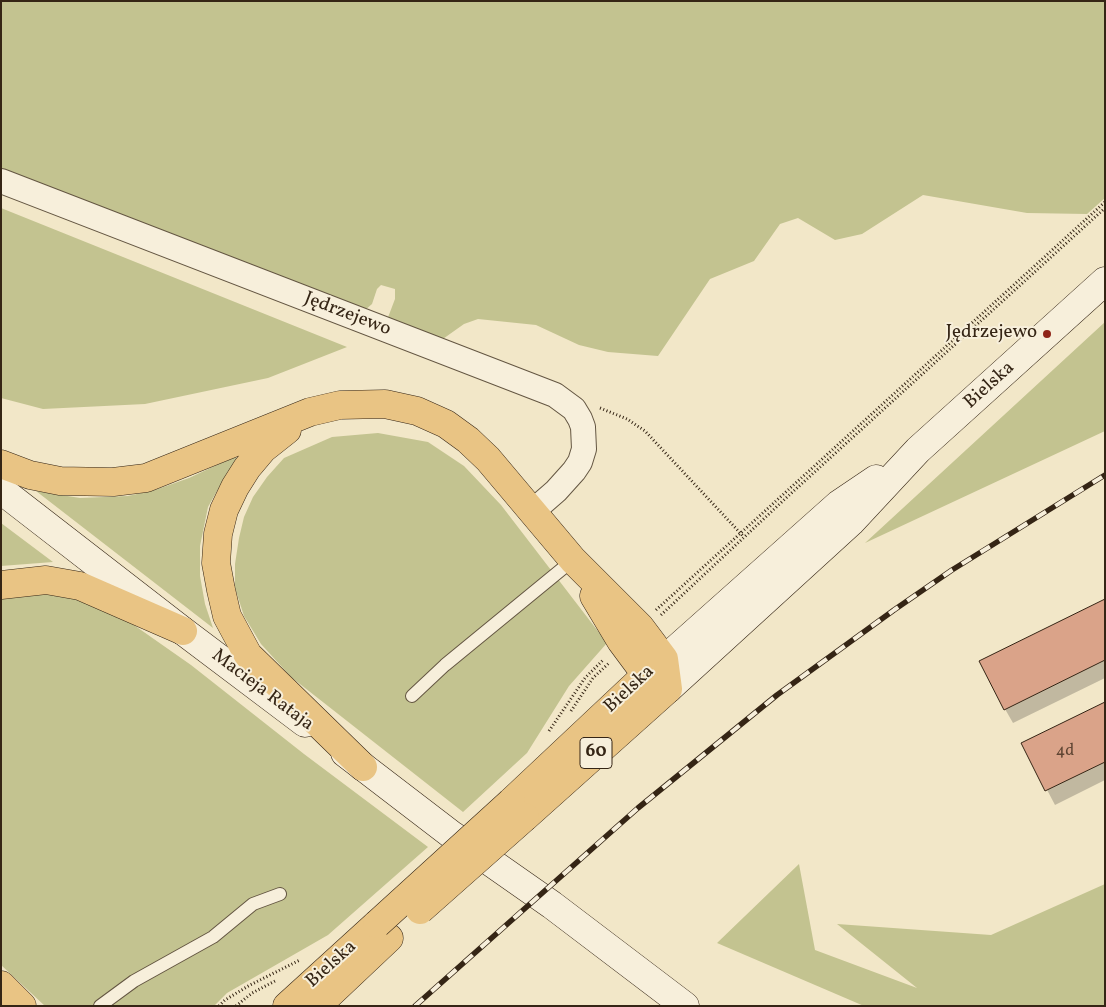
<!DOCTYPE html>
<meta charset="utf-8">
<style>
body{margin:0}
#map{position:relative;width:1106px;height:1007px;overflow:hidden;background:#f2e7c8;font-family:Vollkorn,serif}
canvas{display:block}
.frame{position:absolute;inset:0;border:2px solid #352515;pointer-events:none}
</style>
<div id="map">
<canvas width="1106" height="1007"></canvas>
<div class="frame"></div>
</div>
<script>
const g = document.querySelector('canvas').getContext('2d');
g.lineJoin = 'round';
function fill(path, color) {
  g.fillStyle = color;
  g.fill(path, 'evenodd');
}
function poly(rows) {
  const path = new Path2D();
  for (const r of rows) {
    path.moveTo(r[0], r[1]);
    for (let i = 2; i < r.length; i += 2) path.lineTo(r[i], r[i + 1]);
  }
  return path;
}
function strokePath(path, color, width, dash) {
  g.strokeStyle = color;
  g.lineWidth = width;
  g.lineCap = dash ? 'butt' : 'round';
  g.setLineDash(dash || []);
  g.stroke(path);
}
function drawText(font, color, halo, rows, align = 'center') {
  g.font = font + ' Vollkorn,serif';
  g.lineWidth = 4;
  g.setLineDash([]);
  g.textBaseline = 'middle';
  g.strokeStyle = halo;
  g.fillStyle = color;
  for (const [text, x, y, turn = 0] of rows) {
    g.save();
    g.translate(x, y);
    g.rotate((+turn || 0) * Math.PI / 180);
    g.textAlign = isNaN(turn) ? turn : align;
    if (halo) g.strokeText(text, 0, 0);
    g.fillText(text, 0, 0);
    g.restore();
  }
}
const green = poly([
 [1,1,1105,1,1105,198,1087,214,1027,213,923,195,862,234,835,240,798,218,780,224,754,261,710,279,658,356,608,352,579,345,536,325,478,319,464,324,440,341,387,320,395,299,395,289,381,285,377,289,372,304,364,311,1,172],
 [1,208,347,347,268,378,145,404,43,409,1,398],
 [1105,322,1105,431,865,543],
 [378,433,428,442,464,466,501,505,607,643,569,686,527,753,463,812,291,677,261,644,244,616,235,588,235,564,239,538,244,517,253,497,267,477,284,458,332,437],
 [234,457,240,459,228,471,208,507,200,546,200,576,205,604,213,628,36,491,80,498,128,496,155,490,189,478],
 [1,523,53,562,1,566],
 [28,590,80,597,131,623,191,665,304,754,428,847,328,935,227,993,214,1006,45,1006,1,965,1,594],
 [799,864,815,950,917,988,837,924,991,935,1105,884,1105,1006,864,1006,717,943]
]);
const shadow = poly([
 [1105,600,1105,678,1013,723,1005,709],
 [1105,703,1105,780,1055,805,1023,744]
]);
const building = poly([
 [1105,599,1105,660,1004,710,979,661,1105,599],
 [1105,702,1105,762,1045,791,1021,743,1105,702]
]);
const path = poly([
 [600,408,627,419,645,431,744,537],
 [656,610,1105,202],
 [661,615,786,498,1105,208],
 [571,711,593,678,609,663],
 [549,731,585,678,604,659],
 [219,1006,225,1000,250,985,300,960],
 [236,1006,252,993,277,980]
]);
const lane = poly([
 [412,696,445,665,573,560],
 [100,1006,134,981,213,937,253,904,280,894]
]);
const street = poly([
 [1,181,555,395,574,409,580,419,583,427,584,449,580,462,574,471,556,491,533,511]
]);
const secondary = poly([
 [1,490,183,631,305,723],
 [647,675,839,504,876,479],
 [668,689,851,522,918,450,1105,281],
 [345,753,452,835,552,905,685,1006]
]);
const primary = poly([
 [287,430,263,449,247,468,235,487,224,510,218,534,216,563,221,590,227,616,248,655,363,767],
 [1,464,30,475,60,481,113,482,146,478,310,412,340,405,385,404,417,411,446,424,468,440,488,459,573,560,640,627,664,659,668,689],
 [1,585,46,580,80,586,183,631],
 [594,596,621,641,644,672,646,675,663,685],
 [511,802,646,675],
 [525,817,668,689],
 [1,985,22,1006],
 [287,1006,377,924],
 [317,1006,389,938]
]);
const rail = poly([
 [415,1006,638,808,777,695,894,610,952,570,1105,475]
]);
const primaryBridge = poly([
 [420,910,525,817],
 [377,924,511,802]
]);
const markers = [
 [1047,334,5,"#8f2418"]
];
const numberNames = [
 ["4d",1065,752]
];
const shields = [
 [596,753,32]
];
const shieldNames = [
 ["60",596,753]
];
const streetNames = [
 ["Jędrzejewo",347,315,21],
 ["Bielska",990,386,-42],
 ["Bielska",630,690,-43],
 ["Macieja Rataja",262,691,37],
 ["Bielska",332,965,-42]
];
const poiNames = [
 ["Jędrzejewo",1037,334]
];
fill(green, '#c3c390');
fill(shadow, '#0003');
fill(building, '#daa389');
strokePath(building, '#352515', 1);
strokePath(lane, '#645642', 14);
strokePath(street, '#645642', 26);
strokePath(secondary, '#352515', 29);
strokePath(primary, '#352515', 29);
strokePath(path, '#352515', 3, [1, 2.5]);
strokePath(lane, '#f7efdb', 12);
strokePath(street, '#f7efdb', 24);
strokePath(secondary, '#f7efdb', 28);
strokePath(primary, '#e9c484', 28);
strokePath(rail, '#352515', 5.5);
strokePath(rail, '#f7efdb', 4, [11]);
strokePath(primaryBridge, '#352515', 29, []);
strokePath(primaryBridge, '#e9c484', 28);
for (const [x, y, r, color] of markers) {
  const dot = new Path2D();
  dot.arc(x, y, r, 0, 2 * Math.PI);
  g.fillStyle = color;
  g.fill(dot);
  strokePath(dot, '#f7efdb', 2);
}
drawText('16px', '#5e4432', null, numberNames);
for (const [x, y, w] of shields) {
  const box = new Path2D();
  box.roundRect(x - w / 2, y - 15.5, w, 31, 4);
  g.fillStyle = '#f7efdb';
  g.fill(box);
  strokePath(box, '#352515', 1);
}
drawText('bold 18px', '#352515', null, shieldNames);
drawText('19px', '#352515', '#f7efdb', streetNames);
drawText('19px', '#352515', '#f7efdb', poiNames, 'right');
</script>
